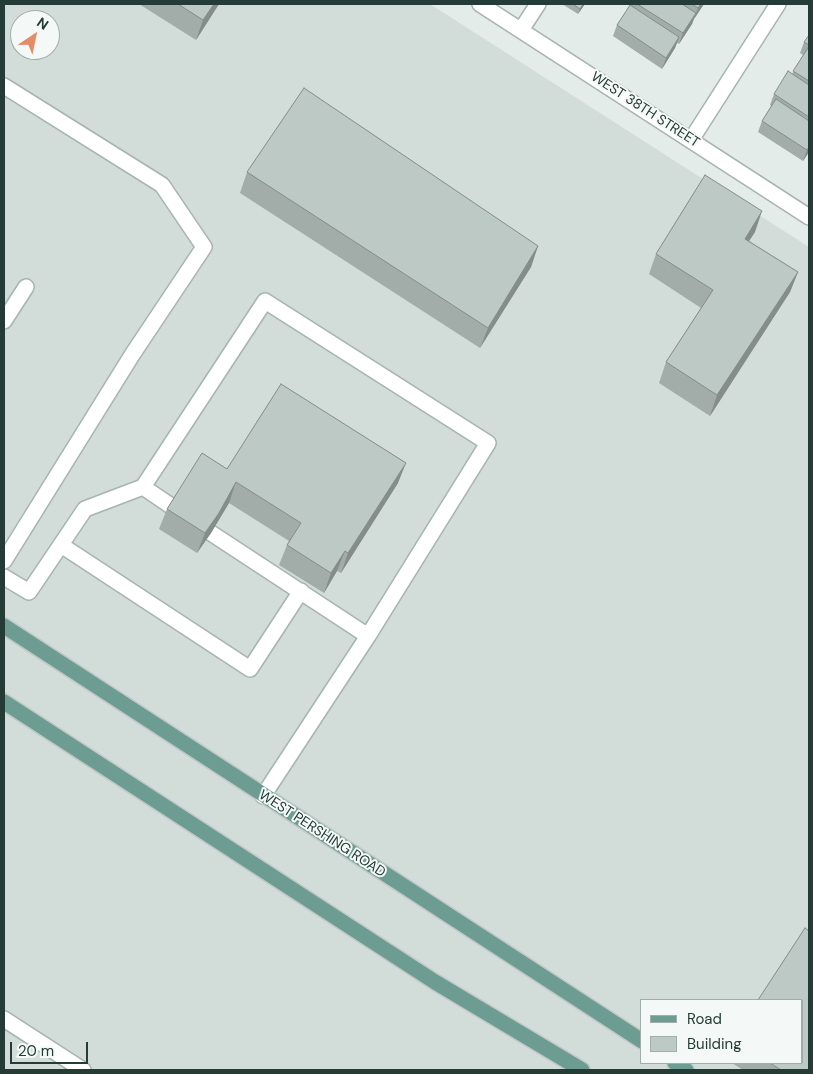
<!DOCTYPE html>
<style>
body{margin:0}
#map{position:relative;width:813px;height:1074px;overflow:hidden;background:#e4ece9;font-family:"DM Sans",sans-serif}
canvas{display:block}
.frame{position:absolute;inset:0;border:5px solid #253c36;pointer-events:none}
.legend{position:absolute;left:640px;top:999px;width:162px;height:65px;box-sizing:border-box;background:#f4f9f7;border:1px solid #a1adaa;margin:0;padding:6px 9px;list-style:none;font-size:15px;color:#253c36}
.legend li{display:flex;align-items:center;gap:10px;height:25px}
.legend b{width:25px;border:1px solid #a1adaa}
.north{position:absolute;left:10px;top:10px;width:50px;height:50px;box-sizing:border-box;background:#f4f9f7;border:1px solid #a1adaa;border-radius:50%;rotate:34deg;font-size:14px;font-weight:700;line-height:20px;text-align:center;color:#253c36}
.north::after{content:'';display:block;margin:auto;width:18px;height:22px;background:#e58b69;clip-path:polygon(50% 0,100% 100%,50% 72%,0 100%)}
.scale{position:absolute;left:10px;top:1042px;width:78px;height:22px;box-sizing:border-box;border:2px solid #253c36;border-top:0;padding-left:6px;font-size:15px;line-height:18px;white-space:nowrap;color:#253c36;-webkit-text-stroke:4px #f4f9f7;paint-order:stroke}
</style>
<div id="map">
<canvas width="813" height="1074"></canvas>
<div class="frame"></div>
<ul class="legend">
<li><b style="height:6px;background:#6d9d92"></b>Road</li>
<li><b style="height:14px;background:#bcc9c5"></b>Building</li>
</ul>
<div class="north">N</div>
<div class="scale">20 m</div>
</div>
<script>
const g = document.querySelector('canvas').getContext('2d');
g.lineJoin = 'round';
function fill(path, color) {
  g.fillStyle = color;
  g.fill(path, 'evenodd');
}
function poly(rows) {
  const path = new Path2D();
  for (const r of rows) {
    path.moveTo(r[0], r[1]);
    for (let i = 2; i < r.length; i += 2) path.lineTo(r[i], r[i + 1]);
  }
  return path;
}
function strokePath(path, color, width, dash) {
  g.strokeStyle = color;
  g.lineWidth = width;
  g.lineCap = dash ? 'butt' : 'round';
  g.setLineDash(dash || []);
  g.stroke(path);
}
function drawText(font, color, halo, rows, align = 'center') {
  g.font = font + ' "DM Sans",sans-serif';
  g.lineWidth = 4;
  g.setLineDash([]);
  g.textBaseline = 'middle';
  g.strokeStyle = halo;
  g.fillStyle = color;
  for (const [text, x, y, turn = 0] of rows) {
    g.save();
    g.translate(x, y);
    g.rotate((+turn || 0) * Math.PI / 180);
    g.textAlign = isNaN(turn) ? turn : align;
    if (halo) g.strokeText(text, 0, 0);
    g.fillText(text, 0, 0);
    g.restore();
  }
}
const built = poly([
 [4,4,430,4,809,247,809,1070,4,1070],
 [20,20,50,20,50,50,20,50],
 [642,1000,802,1000,802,1063,642,1063]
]);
const minor = poly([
 [480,4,809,217],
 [521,30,538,4],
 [4,86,162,185,204,247,132,355,4,561],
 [691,140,778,4],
 [4,321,26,287],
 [143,487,174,508],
 [211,533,368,636],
 [61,545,250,669,301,591],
 [4,577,29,592,85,509,143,487,265,301,488,443,368,636,263,796],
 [4,1019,83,1070]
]);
const major = poly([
 [4,626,642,1041],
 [4,702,435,982,582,1070],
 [675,1063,686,1070]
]);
const wall = poly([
 [139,4,219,4,196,40],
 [562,4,585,4,578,14],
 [632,4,704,4,694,19,692,24,679,44,677,43,675,48,662,69,613,36,617,25],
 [809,35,809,152,803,161,758,132,762,121,771,106,770,105,774,94,792,74,803,55,800,53,804,42],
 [247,172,538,246,531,267,480,348,240,193],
 [755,232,749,241,798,272,790,292,710,416,659,383,666,362,701,308,649,274,656,254],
 [227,469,398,483,341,573,337,571,324,593,279,565,287,545,289,541,229,503,211,533,197,553,159,529,167,509],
 [732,1063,802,1063,809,1070,743,1070]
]);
const shadedWall = poly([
 [214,4,219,4,196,40,203,20],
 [583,4,585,4,578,14,580,9],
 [701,4,704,4,694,19,698,8],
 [696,13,692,24,679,44,683,33],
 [679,37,675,48,662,69,666,58],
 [809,147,809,152,803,161,807,150],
 [762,211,755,232,737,259,745,239],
 [538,246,531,267,480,348,488,328],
 [798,272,790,292,710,416,717,395],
 [406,463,398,483,341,573,348,553],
 [236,482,229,503,211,533,197,553,205,533],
 [345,551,337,571,324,593,331,573]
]);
const building = poly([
 [178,4,214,4,203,20,178,4],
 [573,4,583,4,580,9,573,4],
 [637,4,682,4,696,13,683,33,637,4],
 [692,4,701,4,698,8,692,4],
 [630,5,679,37,666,58,617,25,630,5],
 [809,35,809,45,804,42,809,35],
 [808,48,809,49,809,81,793,71,808,48],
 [788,71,809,85,809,117,774,94,788,71],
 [304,88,538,246,488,328,247,172,304,88],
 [776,99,809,121,809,147,807,150,762,121,776,99],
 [705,175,762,211,745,239,798,272,717,395,666,362,713,290,656,254,705,175],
 [281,384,406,463,348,553,345,551,331,573,287,545,301,523,236,482,219,513,205,533,167,509,202,453,227,469,281,384],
 [805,928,809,931,809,1070,781,1070,770,1063,802,1063,802,1000,758,1000,805,928]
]);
const streetNames = [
 ["WEST 38TH STREET",645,110,33],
 ["WEST PERSHING ROAD",322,834,33]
];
fill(built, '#d2dcd8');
strokePath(minor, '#a7b4b0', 18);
strokePath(major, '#c2c8c7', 18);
strokePath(minor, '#fff', 15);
strokePath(major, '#6d9d92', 15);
fill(wall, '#a2ada9');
fill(shadedWall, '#848d8a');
fill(building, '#bcc9c5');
strokePath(building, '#848d8a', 1);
drawText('14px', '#253c36', '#f4f9f7', streetNames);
</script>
